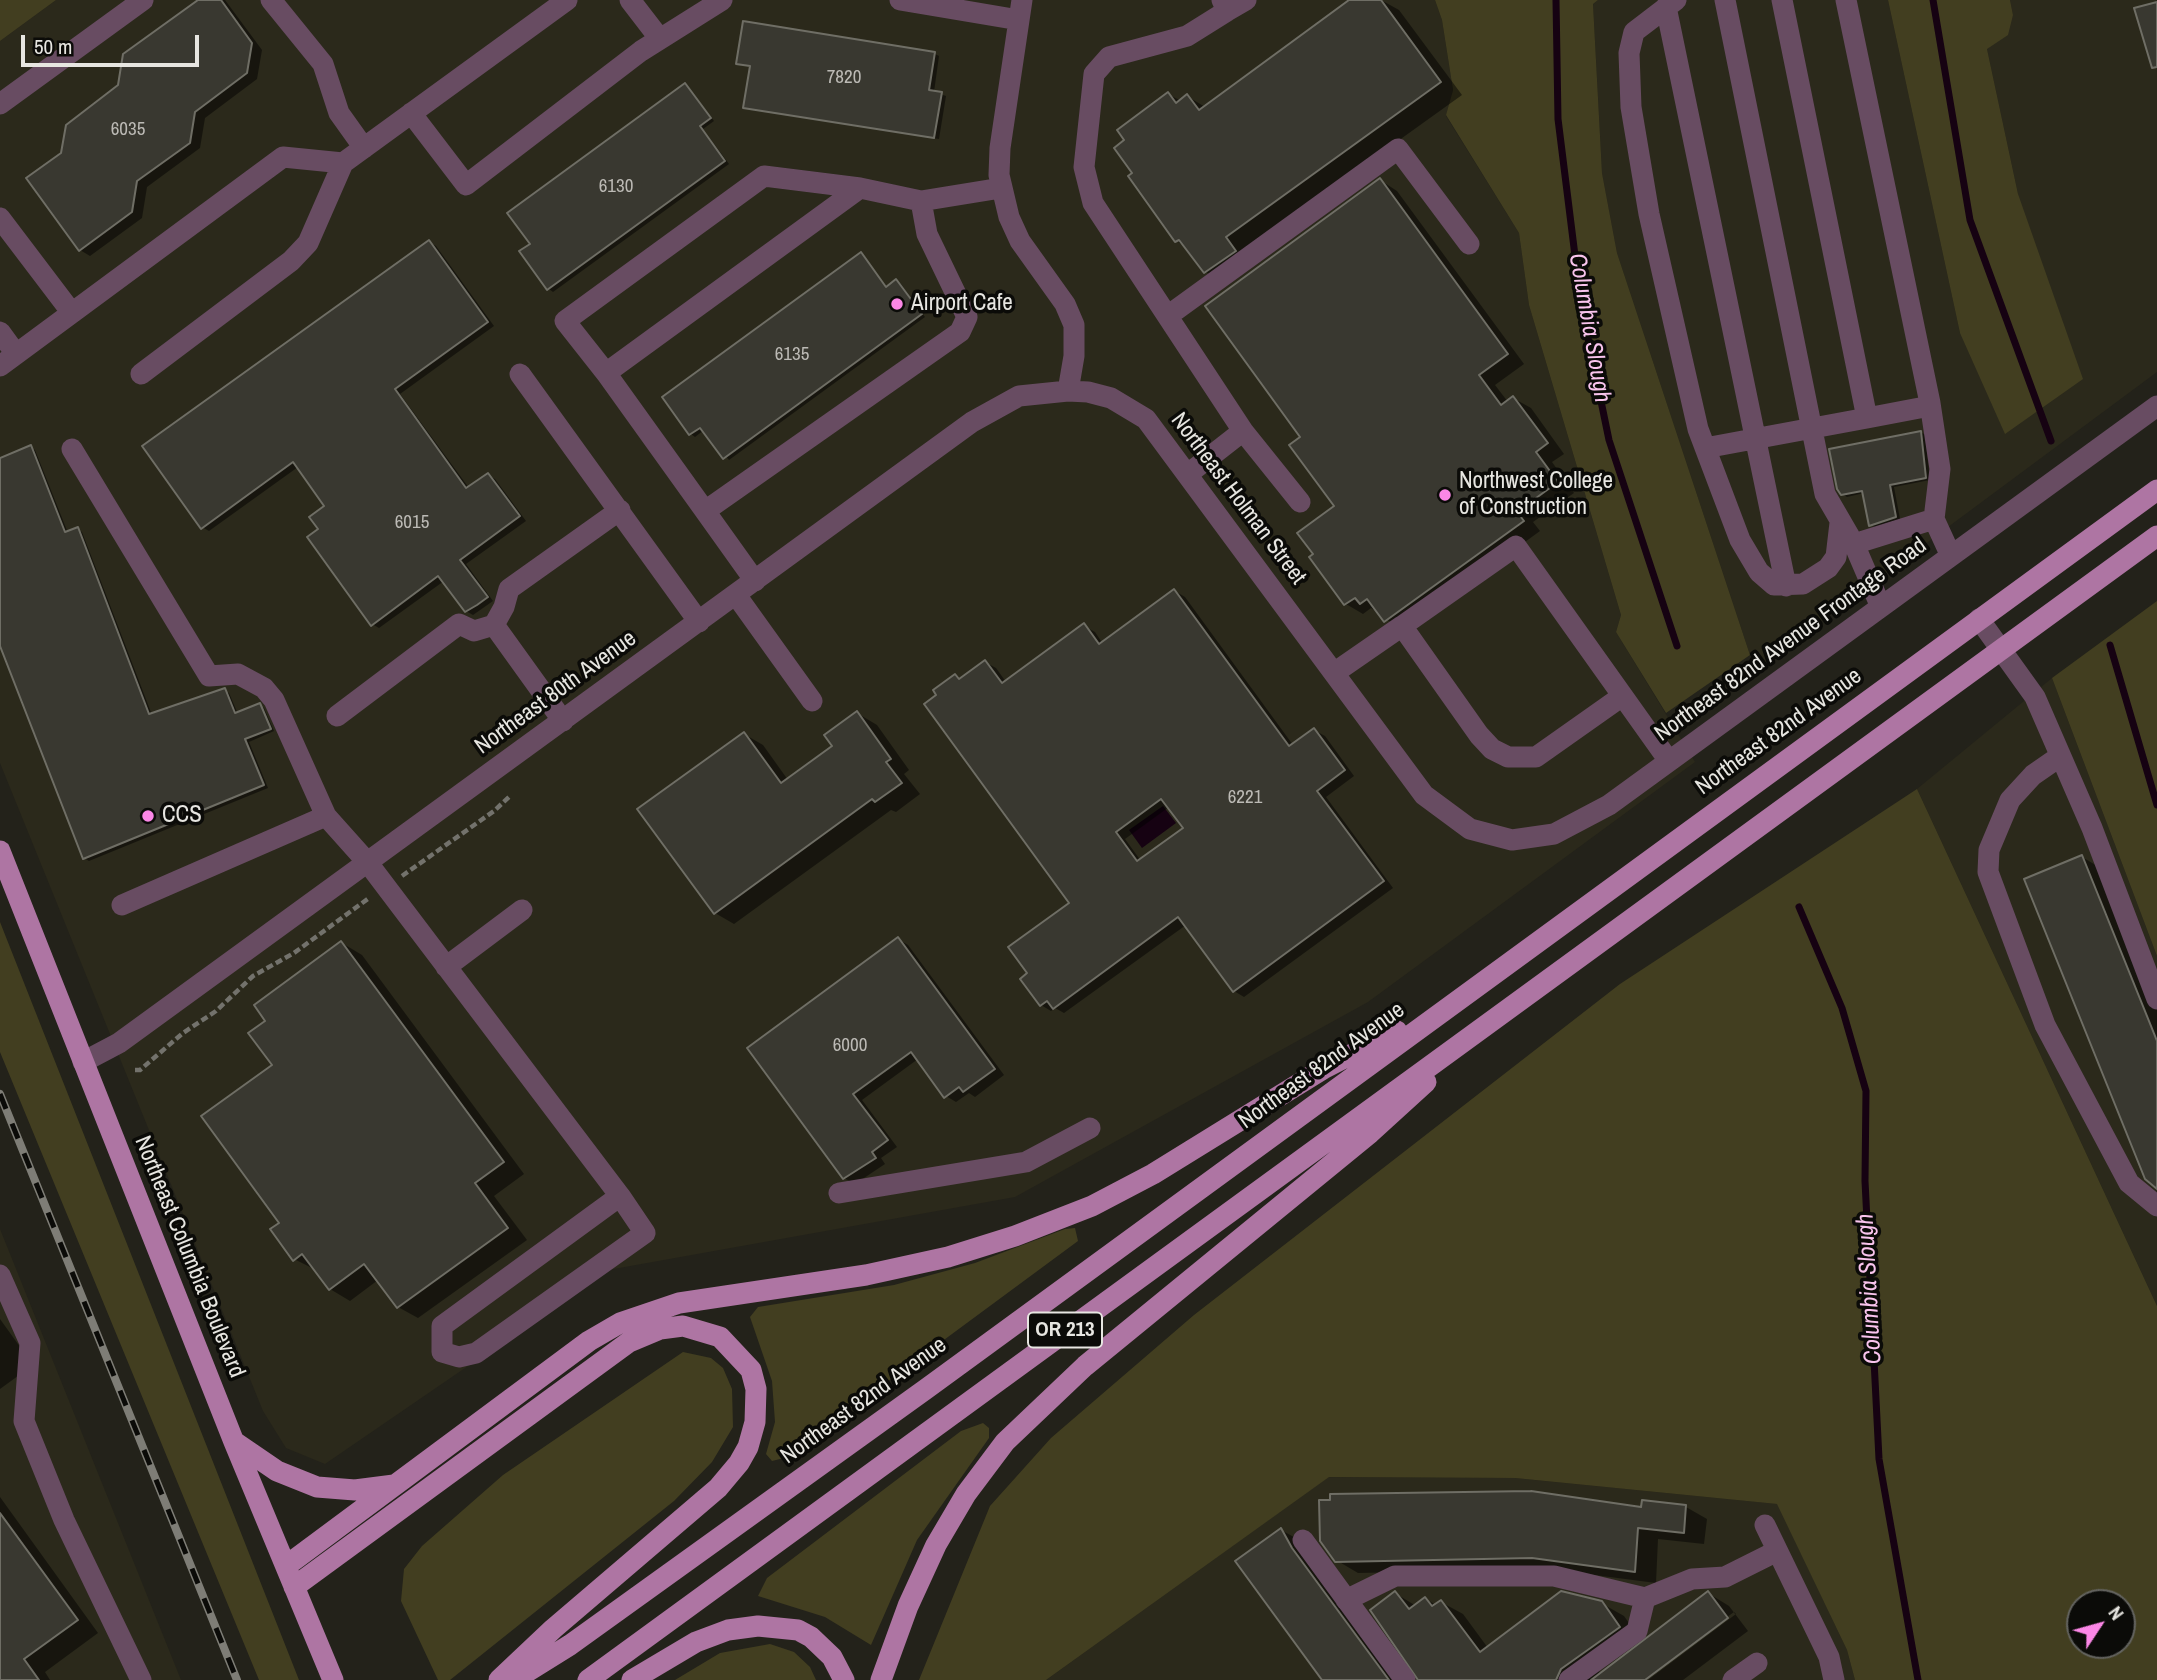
<!DOCTYPE html>
<style>
body{margin:0}
#map{position:relative;width:2157px;height:1680px;overflow:hidden;background:#23221a;font-family:"Archivo Narrow",sans-serif}
canvas{display:block}
.north{position:absolute;left:2066px;top:1589px;width:70px;height:70px;box-sizing:border-box;background:#0b0b08;border:2px solid #63635f;border-radius:50%;rotate:54deg;font-size:19px;font-weight:700;line-height:28px;text-align:center;color:#e7e6e1}
.north::after{content:'';display:block;margin:auto;width:24px;height:32px;background:#fb87e6;clip-path:polygon(50% 0,100% 100%,50% 72%,0 100%)}
.scale{position:absolute;left:21px;top:35px;width:178px;height:32px;box-sizing:border-box;border:4px solid #e7e6e1;border-top:0;padding-left:9px;font-size:21px;line-height:24px;white-space:nowrap;color:#e7e6e1;-webkit-text-stroke:5px #0b0b08;paint-order:stroke}
</style>
<div id="map">
<canvas width="2157" height="1680"></canvas>
<div class="north">N</div>
<div class="scale">50 m</div>
</div>
<script>
const g = document.querySelector('canvas').getContext('2d');
g.lineJoin = 'round';
function fill(path, color) {
  g.fillStyle = color;
  g.fill(path, 'evenodd');
}
function poly(rows) {
  const path = new Path2D();
  for (const r of rows) {
    path.moveTo(r[0], r[1]);
    for (let i = 2; i < r.length; i += 2) path.lineTo(r[i], r[i + 1]);
  }
  return path;
}
function strokePath(path, color, width, dash) {
  g.strokeStyle = color;
  g.lineWidth = width;
  g.lineCap = dash ? 'butt' : 'round';
  g.setLineDash(dash || []);
  g.stroke(path);
}
function drawText(font, color, halo, rows, align = 'center') {
  g.font = font + ' "Archivo Narrow",sans-serif';
  g.lineWidth = 7;
  g.setLineDash([]);
  g.textBaseline = 'middle';
  g.strokeStyle = halo;
  g.fillStyle = color;
  for (const [text, x, y, turn = 0] of rows) {
    g.save();
    g.translate(x, y);
    g.rotate((+turn || 0) * Math.PI / 180);
    g.textAlign = isNaN(turn) ? turn : align;
    if (halo) g.strokeText(text, 0, 0);
    g.fillText(text, 0, 0);
    g.restore();
  }
}
const built = poly([
 [56,0,1435,0,1442,20,1453,90,1446,116,1519,233,1529,305,1621,615,1616,632,1695,762,1368,1002,1015,1197,608,1270,325,1464,286,1448,263,1411,0,763,0,41],
 [1598,0,1888,0,1960,333,2018,194,1987,49,2013,15,2010,0,2157,0,2157,372,1758,668,1750,655,1617,253,1602,173,1593,4],
 [2052,678,2157,956,2157,1306,1917,789],
 [0,1229,181,1680,0,1680],
 [1328,1477,1515,1478,1778,1504,1847,1650,1855,1680,1046,1680]
]);
const green = poly([
 [0,0,56,0,0,41],
 [1435,0,1598,0,1593,4,1602,173,1617,253,1750,655,1666,713,1616,632,1621,615,1529,305,1519,233,1446,115,1453,90,1442,20],
 [1888,0,2010,0,2013,15,2008,35,1987,49,2018,194,2083,379,2005,434,1960,333],
 [2157,601,2157,956,2052,678],
 [1917,789,2157,1306,2157,1680,1855,1680,1847,1650,1777,1504,1515,1478,1329,1477,1046,1680,919,1680,990,1506,1051,1438,1194,1315,1620,984],
 [2080,1603,2122,1603,2122,1645,2080,1645],
 [0,922,299,1680,259,1680,0,1052],
 [1075,1228,1078,1241,784,1458,772,1461,766,1454,775,1422,772,1381,750,1317,758,1307,894,1285,975,1263,1065,1229],
 [683,1352,711,1358,723,1368,732,1389,733,1427,712,1462,674,1501,450,1680,438,1680,401,1601,404,1569,422,1546,503,1475],
 [983,1423,989,1428,989,1438,917,1540,871,1645,825,1617,758,1596,767,1578,961,1431],
 [770,1644,794,1652,810,1667,816,1680,675,1680,720,1653]
]);
const water = poly([
 [1163,806,1176,823,1142,848,1129,830]
]);
const shadow = poly([
 [201,0,225,0,262,50,257,79,205,118,200,148,147,187,142,218,90,256,80,250,63,154,120,86],
 [1352,0,1381,0,1399,10,1462,95,1246,250,1227,284,1206,272,1187,247,1176,241,1134,173,1127,140,1168,94,1181,101,1187,96,1205,107],
 [935,54,939,56,934,92,946,96,939,139,745,107,751,67,738,63],
 [685,85,714,121,703,129,729,164,553,292,549,289,522,252],
 [1380,180,1397,191,1524,364,1495,385,1508,402,1513,398,1531,408,1564,454,1552,462,1574,493,1533,522,1540,531,1403,631,1371,608,1363,614,1346,604,1312,558,1336,507,1303,437],
 [429,242,436,246,494,326,400,394,469,488,488,475,495,479,526,521,466,564,493,601,473,615,466,611,444,581,379,628,372,624,320,530,326,507,298,467,209,531,202,527],
 [861,254,888,288,897,281,901,284,925,317,729,460,704,430,695,437,691,434,664,397],
 [1921,432,1925,435,1930,480,1894,487,1900,519,1875,527,1870,525,1864,493,1847,497,1842,494],
 [31,447,35,450,68,533,78,529,82,532,152,715,224,690,229,693,238,714,259,705,264,708,274,731,249,742,268,788,89,861,84,858,0,641,0,460],
 [1175,591,1185,597,1293,745,1314,730,1325,736,1354,776,1326,797,1393,888,1244,997,1234,991,1186,925,1064,1013,1055,1008,1051,1011,1041,1005,1030,973,1072,903,955,676,962,679,985,662,996,668,1006,682,1084,626,1095,632,1103,644],
 [1169,807,1185,829,1141,861,1125,839],
 [857,713,877,725,909,770,904,774,920,794,896,812,891,810,734,924,715,913,744,734,763,745,788,780,834,746],
 [2082,857,2104,870,2157,1002,2157,1182],
 [898,939,908,945,1004,1075,975,1097,969,1093,956,1102,946,1096,918,1059,862,1100,897,1147,881,1158,885,1164,855,1184,844,1178,750,1048],
 [342,943,362,955,524,1174,494,1196,527,1240,418,1318,398,1307,378,1280,350,1301,330,1289,316,1270,294,1259,282,1223,274,1065,268,1021],
 [0,1319,33,1365,0,1389],
 [0,1497,98,1633,45,1672,50,1680,0,1680],
 [1643,1502,1686,1507,1707,1519,1704,1544,1658,1539,1656,1583,1548,1569,1358,1573,1336,1560,1643,1509],
 [1281,1530,1303,1542,1400,1680,1324,1680],
 [1395,1593,1416,1606,1426,1599,1436,1605,1441,1602,1463,1614,1488,1648,1601,1603,1624,1616,1641,1640,1599,1671,1601,1674,1708,1593,1729,1606,1748,1631,1683,1680,1648,1680,1736,1614,1734,1612,1642,1680,1418,1680]
]);
const stream = poly([
 [1556,0,1558,119,1581,304,1609,440,1677,646],
 [1933,0,1970,220,2051,441],
 [2110,645,2157,805],
 [1799,907,1842,1008,1866,1091,1865,1181,1879,1459,1918,1680]
]);
const building = poly([
 [198,0,221,0,252,43,247,73,195,112,190,143,137,181,132,212,79,251,26,178,61,153,66,125,118,85,123,54,198,0],
 [1349,0,1381,0,1441,82,1226,237,1236,251,1204,273,1179,240,1175,242,1128,176,1132,173,1114,148,1124,140,1117,130,1168,92,1176,103,1187,94,1199,110,1349,0],
 [2157,2,2157,67,2152,68,2134,8,2157,2],
 [743,21,935,52,929,90,942,92,934,138,743,108,750,66,736,64,743,21],
 [685,83,711,118,700,126,725,161,547,290,519,251,530,244,507,213,685,83],
 [1380,178,1508,354,1479,375,1501,405,1513,396,1548,443,1536,452,1558,482,1517,512,1524,521,1384,622,1367,599,1360,604,1355,598,1344,605,1309,557,1313,554,1297,533,1334,506,1289,445,1300,437,1205,306,1380,178],
 [429,240,488,322,395,389,466,488,488,473,520,516,460,560,488,597,477,605,465,612,438,576,371,626,307,537,318,529,309,517,324,506,293,462,201,529,142,446,429,240],
 [861,252,886,287,896,279,922,314,723,459,700,428,689,435,662,397,861,252],
 [1921,431,1926,478,1890,485,1896,517,1869,526,1862,491,1841,495,1837,489,1829,449,1921,431],
 [31,445,65,532,78,527,149,714,225,688,235,713,260,703,271,729,245,739,264,785,83,859,0,646,0,458,31,445],
 [1174,589,1289,746,1314,728,1345,770,1317,791,1384,881,1233,992,1178,917,1053,1009,1047,1001,1040,1006,1020,979,1027,973,1008,947,1069,903,924,704,936,695,933,690,955,674,959,679,985,660,1002,683,1084,623,1099,644,1174,589],
 [1161,799,1183,828,1137,861,1116,832,1161,799],
 [857,711,891,759,886,762,902,783,875,802,872,799,714,914,637,809,744,732,781,783,832,746,824,735,857,711],
 [2082,855,2157,1041,2157,1189,2145,1179,2024,879,2082,855],
 [898,937,995,1069,963,1092,959,1087,944,1098,911,1052,853,1094,888,1140,872,1152,876,1158,843,1179,747,1048,898,937],
 [341,941,504,1162,475,1183,508,1228,397,1308,364,1264,329,1290,302,1254,293,1261,270,1229,279,1223,201,1116,272,1065,248,1033,265,1021,254,1005,341,941],
 [1531,1491,1641,1507,1642,1500,1686,1505,1684,1533,1638,1528,1635,1572,1532,1558,1335,1562,1320,1541,1319,1500,1330,1500,1330,1494,1531,1491],
 [0,1513,78,1620,24,1659,39,1680,0,1680,0,1513],
 [1281,1528,1292,1548,1389,1680,1322,1680,1235,1561,1281,1528],
 [1395,1591,1409,1609,1425,1597,1432,1606,1441,1600,1480,1652,1561,1591,1602,1601,1620,1627,1561,1669,1556,1680,1418,1680,1370,1610,1395,1591],
 [1708,1591,1728,1618,1645,1680,1591,1680,1708,1591]
]);
const path = poly([
 [402,876,494,811,510,796],
 [135,1070,140,1070,183,1033,216,1011,253,976,294,953,369,898]
]);
const minor = poly([
 [271,0,323,64,339,113,364,148],
 [630,0,660,39],
 [900,0,1019,20],
 [1022,0,1000,148,999,175,1009,217,1020,241,1065,304,1074,325,1074,356,1068,391],
 [1222,0,1227,11,1246,0],
 [1676,0,1634,32,1629,53,1631,107,1649,214,1698,429,1740,540,1759,572,1774,585,1803,584,1828,568,1836,557,1840,523],
 [1725,0,1825,494,1854,544,1881,607],
 [1782,0,1867,418,1930,406],
 [1846,0,1930,403,1940,469,1934,519,1951,556],
 [1666,7,1786,586],
 [1227,11,1187,36,1109,57,1094,74,1084,167,1093,203,1243,431],
 [0,104,143,0],
 [411,113,466,185,641,51,722,0],
 [343,163,567,0],
 [921,201,860,188,606,373,705,511,960,332,967,317,927,234,921,201,1001,188],
 [0,218,72,313],
 [1169,315,1398,149,1469,244],
 [0,332,16,354],
 [0,366,283,157,343,163],
 [606,373,565,321,764,176,860,188],
 [141,374,291,261,308,243,343,163],
 [520,374,699,622],
 [1705,448,1867,418],
 [72,449,209,676,238,674,264,688,274,700,326,816],
 [1188,474,1243,431,1300,502],
 [705,511,755,581],
 [1854,544,1934,519],
 [736,595,812,701],
 [1979,619,2035,697,2092,828,2157,999],
 [494,625,563,721],
 [1334,673,1402,626],
 [1621,697,1536,757,1508,757,1492,749,1479,735,1402,626,1516,546,1669,761],
 [337,716,459,624,474,631,494,625,504,607,509,589,620,510],
 [2059,757,2033,775,2010,800,1989,850,1988,872,2045,1025,2129,1183,2157,1206],
 [122,905,326,816,368,863,620,1196,442,1326,442,1352,459,1357,476,1353,645,1233,620,1196],
 [446,967,522,910],
 [83,1062,119,1043,972,422,1019,396,1068,391,1088,392,1111,398,1146,419,1424,795,1470,829,1512,840,1554,834,1609,805,2157,406],
 [839,1193,1026,1162,1090,1128],
 [0,1275,30,1343,24,1421,64,1520,141,1680],
 [1765,1525,1829,1657,1834,1680],
 [1303,1540,1405,1680],
 [1346,1600,1395,1576,1554,1576,1645,1598,1692,1579,1725,1577,1777,1551],
 [1569,1680,1637,1631,1645,1598],
 [1733,1680,1757,1663]
]);
const major = poly([
 [0,851,234,1442,333,1680],
 [236,1443,277,1471,317,1487,355,1490,394,1485],
 [286,1566,589,1341,620,1323,679,1303,866,1275,948,1257,1015,1236,1092,1206,1153,1174,1323,1069,1397,1031],
 [294,1587,629,1342,660,1329,683,1326,720,1337,751,1370,756,1389,755,1422,748,1447,739,1463,718,1488,553,1629,499,1680],
 [514,1680,570,1645,926,1389,2157,490],
 [588,1680,2157,536],
 [632,1680,696,1642,728,1630,758,1626,798,1630,811,1637,832,1657,844,1680],
 [881,1680,908,1606,936,1545,966,1494,1005,1442,1085,1366,1370,1133,1426,1082]
]);
const rail = poly([
 [0,1094,237,1680]
]);
const markers = [
 [897,304,7,"#fb87e6"],
 [1445,495,7,"#fb87e6"],
 [148,816,7,"#fb87e6"]
];
const numberNames = [
 ["7820",844,78],
 ["6035",128,130],
 ["6130",616,187],
 ["6135",792,355],
 ["6015",412,523],
 ["6221",1245,798],
 ["6000",850,1046]
];
const shields = [
 [1065,1330,74]
];
const shieldNames = [
 ["OR 213",1065,1330]
];
const poiNames = [
 ["Airport Cafe",911,304],
 ["Northwest College",1459,482],
 ["of Construction",1459,508],
 ["CCS",162,816]
];
const streetNames = [
 ["Northeast Holman Street",1238,499,53],
 ["Northeast 82nd Avenue Frontage Road",1791,640,-36],
 ["Northeast 80th Avenue",556,693,-36],
 ["Northeast 82nd Avenue",1779,732,-36],
 ["Northeast 82nd Avenue",1322,1066,-36],
 ["Northeast Columbia Boulevard",189,1257,68],
 ["Northeast 82nd Avenue",864,1401,-36]
];
const waterNames = [
 ["Columbia Slough",1589,328,80],
 ["Columbia Slough",1870,1289,-93]
];
fill(built, '#2b291b');
fill(green, '#423e20');
fill(water, '#160212');
fill(shadow, '#0007');
strokePath(stream, '#160212', 7);
fill(building, '#393830');
strokePath(building, '#6f6e65', 2);
strokePath(path, '#73726c', 4.5, [7, 3.5]);
strokePath(minor, '#684c62', 21);
strokePath(major, '#ae75a3', 21);
strokePath(rail, '#7e7d76', 8);
strokePath(rail, '#0b0b08', 5, [16]);
for (const [x, y, r, color] of markers) {
  const dot = new Path2D();
  dot.arc(x, y, r, 0, 2 * Math.PI);
  g.fillStyle = color;
  g.fill(dot);
  strokePath(dot, '#0b0b08', 2.5);
}
drawText('19px', '#bcbab5', null, numberNames);
for (const [x, y, w] of shields) {
  const box = new Path2D();
  box.roundRect(x - w / 2, y - 17.5, w, 35, 5);
  g.fillStyle = '#0b0b08';
  g.fill(box);
  strokePath(box, '#e7e6e1', 2);
}
drawText('bold 21px', '#e7e6e1', null, shieldNames);
drawText('23px', '#e7e6e1', '#0b0b08', poiNames, 'left');
drawText('23px', '#e7e6e1', '#0b0b08', streetNames);
drawText('italic 24px', '#f9c4ed', '#0b0b08', waterNames);
</script>
